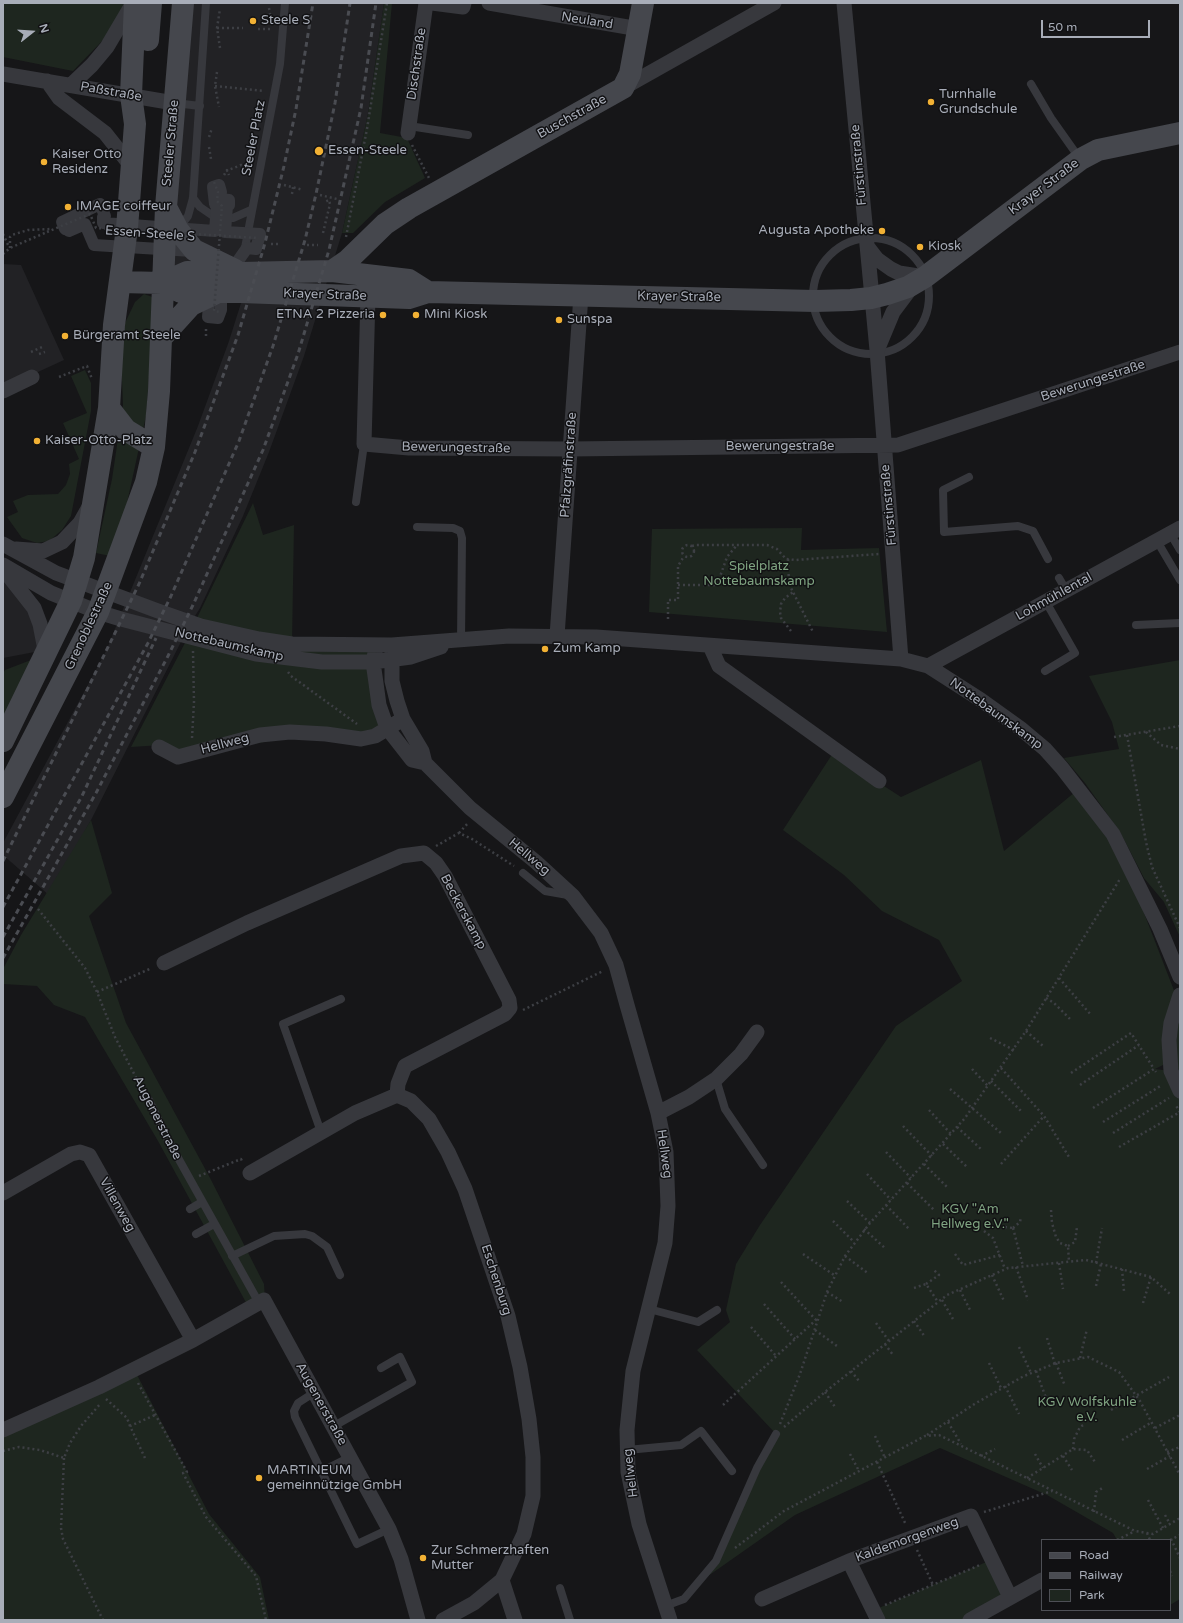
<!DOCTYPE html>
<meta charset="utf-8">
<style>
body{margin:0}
#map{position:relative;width:1183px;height:1623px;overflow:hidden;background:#161618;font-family:"Varela Round",sans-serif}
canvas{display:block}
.frame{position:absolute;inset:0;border:4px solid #a8adb8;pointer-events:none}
.legend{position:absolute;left:1041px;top:1539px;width:130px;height:72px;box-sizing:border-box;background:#111113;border:1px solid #4d4f55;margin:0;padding:5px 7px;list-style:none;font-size:12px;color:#a8adb8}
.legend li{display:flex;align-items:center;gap:8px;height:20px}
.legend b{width:20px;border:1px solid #4d4f55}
.north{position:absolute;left:12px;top:12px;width:40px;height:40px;-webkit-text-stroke:3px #111113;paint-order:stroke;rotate:73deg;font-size:11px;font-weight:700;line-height:16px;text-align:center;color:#a8adb8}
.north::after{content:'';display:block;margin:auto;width:14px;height:18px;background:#a8adb8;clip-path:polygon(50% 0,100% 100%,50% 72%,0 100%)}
.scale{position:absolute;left:1041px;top:20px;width:109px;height:18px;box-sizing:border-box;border:2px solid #a8adb8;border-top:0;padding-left:5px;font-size:12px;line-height:14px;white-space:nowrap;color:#a8adb8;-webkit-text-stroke:3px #111113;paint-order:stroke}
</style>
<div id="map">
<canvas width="1183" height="1623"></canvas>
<div class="frame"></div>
<ul class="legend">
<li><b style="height:5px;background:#45474d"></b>Road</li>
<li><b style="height:5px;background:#4a4c52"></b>Railway</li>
<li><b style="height:11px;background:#1e261f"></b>Park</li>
</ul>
<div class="north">N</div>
<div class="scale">50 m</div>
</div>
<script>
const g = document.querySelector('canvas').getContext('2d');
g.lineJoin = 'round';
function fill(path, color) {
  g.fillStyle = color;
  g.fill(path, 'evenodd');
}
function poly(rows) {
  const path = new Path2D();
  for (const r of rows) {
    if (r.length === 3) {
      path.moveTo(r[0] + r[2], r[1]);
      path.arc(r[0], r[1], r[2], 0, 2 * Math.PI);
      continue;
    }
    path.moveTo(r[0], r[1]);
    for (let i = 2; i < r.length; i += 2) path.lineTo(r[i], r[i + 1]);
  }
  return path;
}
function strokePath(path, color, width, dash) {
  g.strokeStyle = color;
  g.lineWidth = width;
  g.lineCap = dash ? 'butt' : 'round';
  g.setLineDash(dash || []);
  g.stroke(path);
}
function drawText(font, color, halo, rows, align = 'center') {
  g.font = font + ' "Varela Round",sans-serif';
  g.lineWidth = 3;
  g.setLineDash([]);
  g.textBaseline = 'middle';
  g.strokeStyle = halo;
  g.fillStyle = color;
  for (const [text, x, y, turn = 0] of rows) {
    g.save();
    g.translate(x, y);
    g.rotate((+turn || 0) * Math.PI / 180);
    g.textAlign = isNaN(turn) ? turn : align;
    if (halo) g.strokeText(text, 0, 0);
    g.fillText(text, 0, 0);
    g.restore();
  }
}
const built = poly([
 [185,3,384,3,368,114,342,233,304,356,269,452,243,516,200,608,190,624,91,820,50,896,3,855,3,843,106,651,198,426,229,341,247,284,163,282],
 [3,264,21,265,64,360,3,388],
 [3,573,31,609,40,651,3,658]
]);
const green = poly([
 [3,3,126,3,106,37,73,71,3,57],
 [384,3,392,3,380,133,407,138,425,178,385,202,353,233,342,233,368,114],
 [144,294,155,298,146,416,123,521,110,556,96,553,112,479,123,405,121,356,125,323,135,302],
 [85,370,91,383,91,411,71,516,62,530,49,541,37,543,22,538,7,517,18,512,13,501,28,495,58,494,66,485,70,474,69,464,79,459,63,423,87,413,71,376],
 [253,503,263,535,294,525,292,643,195,622],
 [802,528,801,550,879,548,887,632,649,612,652,529],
 [187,639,375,646,385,728,375,735,326,732,179,756,162,745,131,747],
 [44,655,3,738,3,673,5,670],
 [1180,660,1180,937,1164,902,1144,878,1120,832,1085,783,1064,758,1119,749,1112,722,1089,676],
 [833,753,901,797,981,760,1004,851,1075,792,1109,836,1132,882,1175,993,1169,1062,1155,1069,1171,1071,1180,1090,1180,1599,1170,1605,1170,1540,1117,1540,1113,1533,1047,1495,940,1448,795,1515,701,1581,735,1522,776,1434,697,1350,730,1322,726,1310,736,1264,760,1225,896,1026,962,981,939,940,882,911,844,875,783,830],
 [91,820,112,893,89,916,126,1023,209,1176,264,1284,265,1300,249,1308,158,1141,85,1017,54,1005,37,986,3,984,3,969,21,935],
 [1180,1008,1180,1086,1173,1024],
 [134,1369,209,1514,260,1577,269,1620,3,1620,3,1430],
 [991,1560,1010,1597,970,1620,878,1620,874,1610]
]);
const path = poly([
 [269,8,271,20],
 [217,28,243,28],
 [258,29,272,29],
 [220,48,217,28,220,9],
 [217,72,215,86,219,107],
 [215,86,264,91],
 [209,137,212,128],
 [412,145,429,178],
 [209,147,211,159],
 [226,171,241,165,250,168],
 [224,175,227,170,229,175],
 [284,185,303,190],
 [292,194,293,187],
 [320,195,337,199],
 [323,233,330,204,329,200,325,202],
 [3,234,9,247],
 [346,237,367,129,387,3],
 [271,244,280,244],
 [307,245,318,245],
 [10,248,10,237,12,235,28,230,51,229],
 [3,254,10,248,47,232],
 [206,329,206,336],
 [31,352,42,347],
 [39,354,45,352],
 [59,377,87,366,92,379],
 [688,551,6],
 [692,546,696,545,767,545,777,549,786,559,795,560,879,554],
 [788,559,789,584,813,632],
 [678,585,717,585,727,557,737,545],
 [668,619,668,600,678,600,678,566,684,556],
 [791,631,781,618,780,612,781,604,785,598,793,592],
 [288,672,291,676,357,724],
 [1146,732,1161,745,1180,749],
 [1127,735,1146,842,1152,867,1180,928],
 [1114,737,1180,726],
 [192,738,194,702,193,651],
 [459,833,468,823],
 [436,846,459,833,472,839,514,866],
 [38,909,85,968,97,992,115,1037,143,1091],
 [1059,978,1091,1015],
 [97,992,152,968],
 [1046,998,1054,1003,1070,1019],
 [523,1010,603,971],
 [1026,1031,1043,1046],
 [990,1038,1014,1050],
 [1001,1068,1044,1116,1069,1157],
 [972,1069,988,1086],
 [1071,1073,1131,1033,1154,1069],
 [991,1081,1021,1111],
 [1080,1085,1139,1045],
 [950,1089,1001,1133],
 [1093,1108,1154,1069,1156,1072],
 [929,1110,951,1134],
 [1103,1122,1162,1085],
 [903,1126,932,1156],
 [957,1127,982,1150],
 [1113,1133,1169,1098],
 [943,1144,968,1168],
 [1119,1147,1180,1112,1175,1104],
 [886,1152,911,1178],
 [924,1164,948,1188],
 [1001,1164,1044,1116],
 [867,1174,891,1200],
 [199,1176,241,1159,242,1161],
 [907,1183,935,1211],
 [847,1201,870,1223],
 [886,1205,909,1229],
 [1051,1210,1052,1223,1056,1237,1060,1243,1068,1246,1069,1262],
 [833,1221,854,1242],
 [1005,1227,1013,1228],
 [1013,1228,1023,1266],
 [1013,1228,1020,1222,1021,1217],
 [864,1229,886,1249],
 [984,1231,993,1238,1005,1269],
 [1068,1246,1075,1242,1077,1227],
 [803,1254,834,1275],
 [955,1254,963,1265,1000,1255],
 [845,1256,869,1274],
 [1059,1263,1063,1289],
 [1096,1263,1102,1228],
 [1016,1267,1028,1300],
 [1122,1269,1124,1291],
 [992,1275,1004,1301],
 [781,1282,816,1320],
 [926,1284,939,1275,934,1270],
 [1096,1286,1101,1264],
 [914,1288,926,1284,938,1302],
 [960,1290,970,1310],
 [827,1292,843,1302],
 [942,1300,953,1319],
 [1143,1303,1151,1277],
 [764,1304,795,1339],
 [914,1321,925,1337],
 [876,1323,889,1341],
 [751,1327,776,1356],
 [815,1330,837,1346],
 [1047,1338,1055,1364],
 [885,1344,893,1355],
 [1019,1347,1031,1373],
 [1080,1358,1087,1329],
 [989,1363,1001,1388],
 [1056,1363,1065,1386],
 [851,1371,859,1381],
 [1036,1371,1046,1398],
 [138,1383,187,1472,183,1473,206,1517,256,1576,266,1620],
 [1005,1386,1019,1414],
 [825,1392,835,1407],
 [106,1399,127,1418,130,1426],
 [723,1405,818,1318],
 [1111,1410,1169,1377],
 [948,1422,961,1444],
 [780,1424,800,1374,827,1292,845,1256,870,1223,965,1118,1026,1031,1120,879],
 [784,1427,825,1392,947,1295,1008,1268,1086,1260,1151,1277,1170,1294],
 [1155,1428,1180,1415],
 [927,1435,976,1403,1024,1376,1056,1363,1088,1357,1119,1372,1140,1401,1180,1475],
 [875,1436,885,1458],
 [1122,1440,1152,1422],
 [1073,1449,1074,1439,1080,1427,1085,1424],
 [3,1451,19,1447,40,1450,64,1458,70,1443,81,1426,101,1403],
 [1167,1452,1180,1447],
 [850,1454,859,1471],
 [1035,1454,1043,1468],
 [981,1456,995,1449],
 [1063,1456,1072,1470],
 [64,1458,61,1528,63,1539,103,1620],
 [145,1458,130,1426,155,1415],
 [877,1462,906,1525],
 [1147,1469,1170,1456],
 [1027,1478,1073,1449,1087,1450,1095,1462],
 [1148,1500,1163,1528],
 [984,1512,1052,1491],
 [1094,1512,1096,1492,1104,1487],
 [1165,1515,1170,1524],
 [1147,1533,1150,1540],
 [1171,1539,1180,1558],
 [1117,1540,1135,1531],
 [1170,1540,1180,1535],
 [735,1548,784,1511,925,1436,939,1435,1135,1531,1153,1534,1180,1518],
 [917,1550,933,1585],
 [1170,1571,1172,1576],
 [885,1605,980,1565]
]);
const service = poly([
 [1031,84,1051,118,1080,159],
 [175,103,200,106],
 [409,126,468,135],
 [193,198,200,207,216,218,233,218,251,210],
 [179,228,188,216,193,198,206,3],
 [871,296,58],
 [244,253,280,64,285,3],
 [969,477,943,490,944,532,1018,526,1033,531,1048,559],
 [356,502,364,444],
 [417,527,453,528,460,531,462,538,461,641],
 [1170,533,1180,550],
 [1157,541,1180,580],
 [1059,578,1066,590],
 [1136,625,1180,623],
 [1045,671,1075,653,1046,602],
 [523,873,545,891,568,895],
 [716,1079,725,1109,763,1165],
 [149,1100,167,1138,259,1303],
 [321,1132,283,1024,341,999],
 [190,1209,202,1202],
 [196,1234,214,1224],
 [232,1256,274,1236,305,1234,312,1236,327,1247,340,1275],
 [649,1309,698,1322,717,1310],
 [315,1392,298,1403,294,1411,295,1417,357,1544,389,1529],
 [334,1426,412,1382,400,1357,381,1368],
 [627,1450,681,1445,701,1431,732,1471],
 [322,1471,350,1457],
 [560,1588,570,1620],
 [665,1606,684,1599,716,1561,757,1468,776,1434]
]);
const pedestrian = poly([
 [219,185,221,192,220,199,229,200,229,205,227,206,225,232,260,234,256,249,247,248,221,285,221,310,218,318,208,317,213,259,209,252,94,245,85,224,69,231,68,228,65,229,62,222,100,204,105,216,103,217,103,223,215,231,217,205,215,204,213,187,219,185]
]);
const minor = poly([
 [432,3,463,7,464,3],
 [489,3,639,29],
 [844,3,877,350,901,659],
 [3,74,174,103],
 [47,81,59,98,105,133,132,167],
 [71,85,92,65,107,47,133,3],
 [623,88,774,3],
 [408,133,426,3],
 [867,246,877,259,891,269,899,273,925,277],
 [374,291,368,296,364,444,409,448,570,449,898,445,1180,352],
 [878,348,893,312,914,284],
 [3,391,32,377],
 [3,544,56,573,158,611,201,626,259,639,292,644,392,645,509,636,596,637,873,657,901,659,928,666,981,700,1020,728,1045,749,1062,768,1113,834,1160,929,1180,977],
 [16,549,43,551,62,542,80,523,89,507],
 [3,565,51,593,98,612,121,619,256,654,322,662,373,662,411,657,441,647],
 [4,570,34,608,40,624,46,655],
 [557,636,581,295],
 [392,645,392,681,397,701,403,719,422,751,425,763,470,808,536,862,573,896,601,933,616,965,627,1005,658,1113,666,1152,668,1206,665,1243,633,1371,627,1430,628,1472,639,1524,670,1620],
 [710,646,719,666,879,781],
 [375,653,373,662,376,683,379,705,387,728,412,760,425,763],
 [928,666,1180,528],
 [159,747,178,757,260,735,290,732,326,734,361,739,375,736,403,719],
 [164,963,247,923,401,856,424,853,436,863,445,876,509,1000,510,1008,505,1014,405,1066,398,1084,397,1095],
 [1180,995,1171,1023,1169,1040,1171,1071,1180,1091],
 [658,1113,689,1097,716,1079,741,1054,757,1032],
 [250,1173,355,1113,397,1095,411,1101,429,1119,448,1152,465,1189,508,1316,520,1367,529,1419,533,1457,533,1496,524,1534,502,1580,474,1603,443,1620],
 [3,1193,71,1154,80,1152,89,1155,193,1340],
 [3,1430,99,1387,193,1340,264,1300,389,1529,401,1559,418,1620],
 [502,1580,515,1620],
 [762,1599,849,1561],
 [878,1620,849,1561,971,1516,1010,1597],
 [970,1620,1042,1580]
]);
const secondary = poly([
 [148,40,151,3],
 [166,207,178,230,194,250,235,270],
 [332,271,348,260,385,224,409,208,623,88,630,74,643,3],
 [120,282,162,283,181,292,241,292,409,298,428,292,815,301,851,300,871,298,887,294,908,287,925,277,1081,159,1098,150,1180,133],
 [162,283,187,272,241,273,332,271,409,280,428,292],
 [162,337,191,305,214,294],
 [109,408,126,430,154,447],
 [3,741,71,601,84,558,109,408,114,325,127,228,135,124,131,95,135,3],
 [3,797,98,612,146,482,154,447,159,391,166,207,183,3]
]);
const rail = poly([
 [3,861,139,584,195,452,238,335,265,243,284,166,296,109,313,3],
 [3,907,148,643,171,596,239,441,273,346,305,240,316,194,335,103,350,3],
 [3,937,82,796,156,638],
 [3,958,96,793,168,656,193,605,263,450,298,354,329,250,361,108,376,3]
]);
const pathBridge = poly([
 [214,182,218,192,217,201,222,206,214,311,220,312],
 [47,232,90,214,96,228,259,238]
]);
const markers = [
 [253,21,4,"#f2b134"],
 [931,102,4,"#f2b134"],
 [319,151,5,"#f2b134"],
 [44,162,4,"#f2b134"],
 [68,207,4,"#f2b134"],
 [882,231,4,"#f2b134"],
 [920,247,4,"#f2b134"],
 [383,315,4,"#f2b134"],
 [416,315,4,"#f2b134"],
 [559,320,4,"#f2b134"],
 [65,336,4,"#f2b134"],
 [37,441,4,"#f2b134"],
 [545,649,4,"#f2b134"],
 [259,1478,4,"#f2b134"],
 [423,1558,4,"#f2b134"]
];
const poiNames = [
 ["Steele S",261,21],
 ["Turnhalle",939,95],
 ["Grundschule",939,110],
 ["Essen-Steele",328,151],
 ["Kaiser Otto",52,155],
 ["Residenz",52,170],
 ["IMAGE coiffeur",76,207],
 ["Augusta Apotheke",874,231,"right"],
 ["Kiosk",928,247],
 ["ETNA 2 Pizzeria",375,315,"right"],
 ["Mini Kiosk",424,315],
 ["Sunspa",567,320],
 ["Bürgeramt Steele",73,336],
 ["Kaiser-Otto-Platz",45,441],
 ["Zum Kamp",553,649],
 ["MARTINEUM",267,1471],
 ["gemeinnützige GmbH",267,1486],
 ["Zur Schmerzhaften",431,1551],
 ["Mutter",431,1566]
];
const streetNames = [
 ["Neuland",587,21,9],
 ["Dischstraße",417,64,-82],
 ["Paßstraße",111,92,10],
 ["Buschstraße",572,117,-29],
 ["Steeler Platz",254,138,-79],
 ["Steeler Straße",171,143,-85],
 ["Fürstinstraße",859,165,-95],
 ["Krayer Straße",1044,187,-37],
 ["Essen-Steele S",150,234,4],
 ["Krayer Straße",325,295,2],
 ["Krayer Straße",679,297,1],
 ["Bewerungestraße",1093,381,-18],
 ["Bewerungestraße",780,447],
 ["Bewerungestraße",456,448,1],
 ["Pfalzgräfinstraße",569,465,-86],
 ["Fürstinstraße",889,505,-95],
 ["Lohmühlental",1054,597,-29],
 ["Grenoblestraße",89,626,-65],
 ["Nottebaumskamp",229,645,13],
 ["Nottebaumskamp",996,714,36],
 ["Hellweg",225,744,-15],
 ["Hellweg",529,857,40],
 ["Beckerskamp",463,912,62],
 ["Augenerstraße",157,1118,63],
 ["Hellweg",664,1154,82],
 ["Villenweg",117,1205,61],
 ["Eschenburg",496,1280,72],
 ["Augenerstraße",321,1404,61],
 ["Hellweg",631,1473,-97],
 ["Kaldemorgenweg",907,1540,-20]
];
const parkNames = [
 ["Spielplatz",759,567],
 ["Nottebaumskamp",759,582],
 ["KGV \"Am",970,1210],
 ["Hellweg e.V.\"",970,1225],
 ["KGV Wolfskuhle",1087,1403],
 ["e.V.",1087,1418]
];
fill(built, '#222225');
fill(green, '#1e261f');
strokePath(path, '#3d3f44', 2.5, [2, 3]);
strokePath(service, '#37383d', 8);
strokePath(pedestrian, '#37383d', 12);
strokePath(minor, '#37383d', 15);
strokePath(secondary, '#45474d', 22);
strokePath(rail, '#4a4c52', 3, [5, 4]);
strokePath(pathBridge, '#3d3f44', 2.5, [2, 3]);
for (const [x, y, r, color] of markers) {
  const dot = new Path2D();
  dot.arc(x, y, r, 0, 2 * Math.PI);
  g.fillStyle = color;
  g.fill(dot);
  strokePath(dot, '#111113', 1.5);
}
drawText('13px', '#a8adb8', '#111113', poiNames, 'left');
drawText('13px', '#a8adb8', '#111113', streetNames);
drawText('13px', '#7fa381', '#111113', parkNames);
</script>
